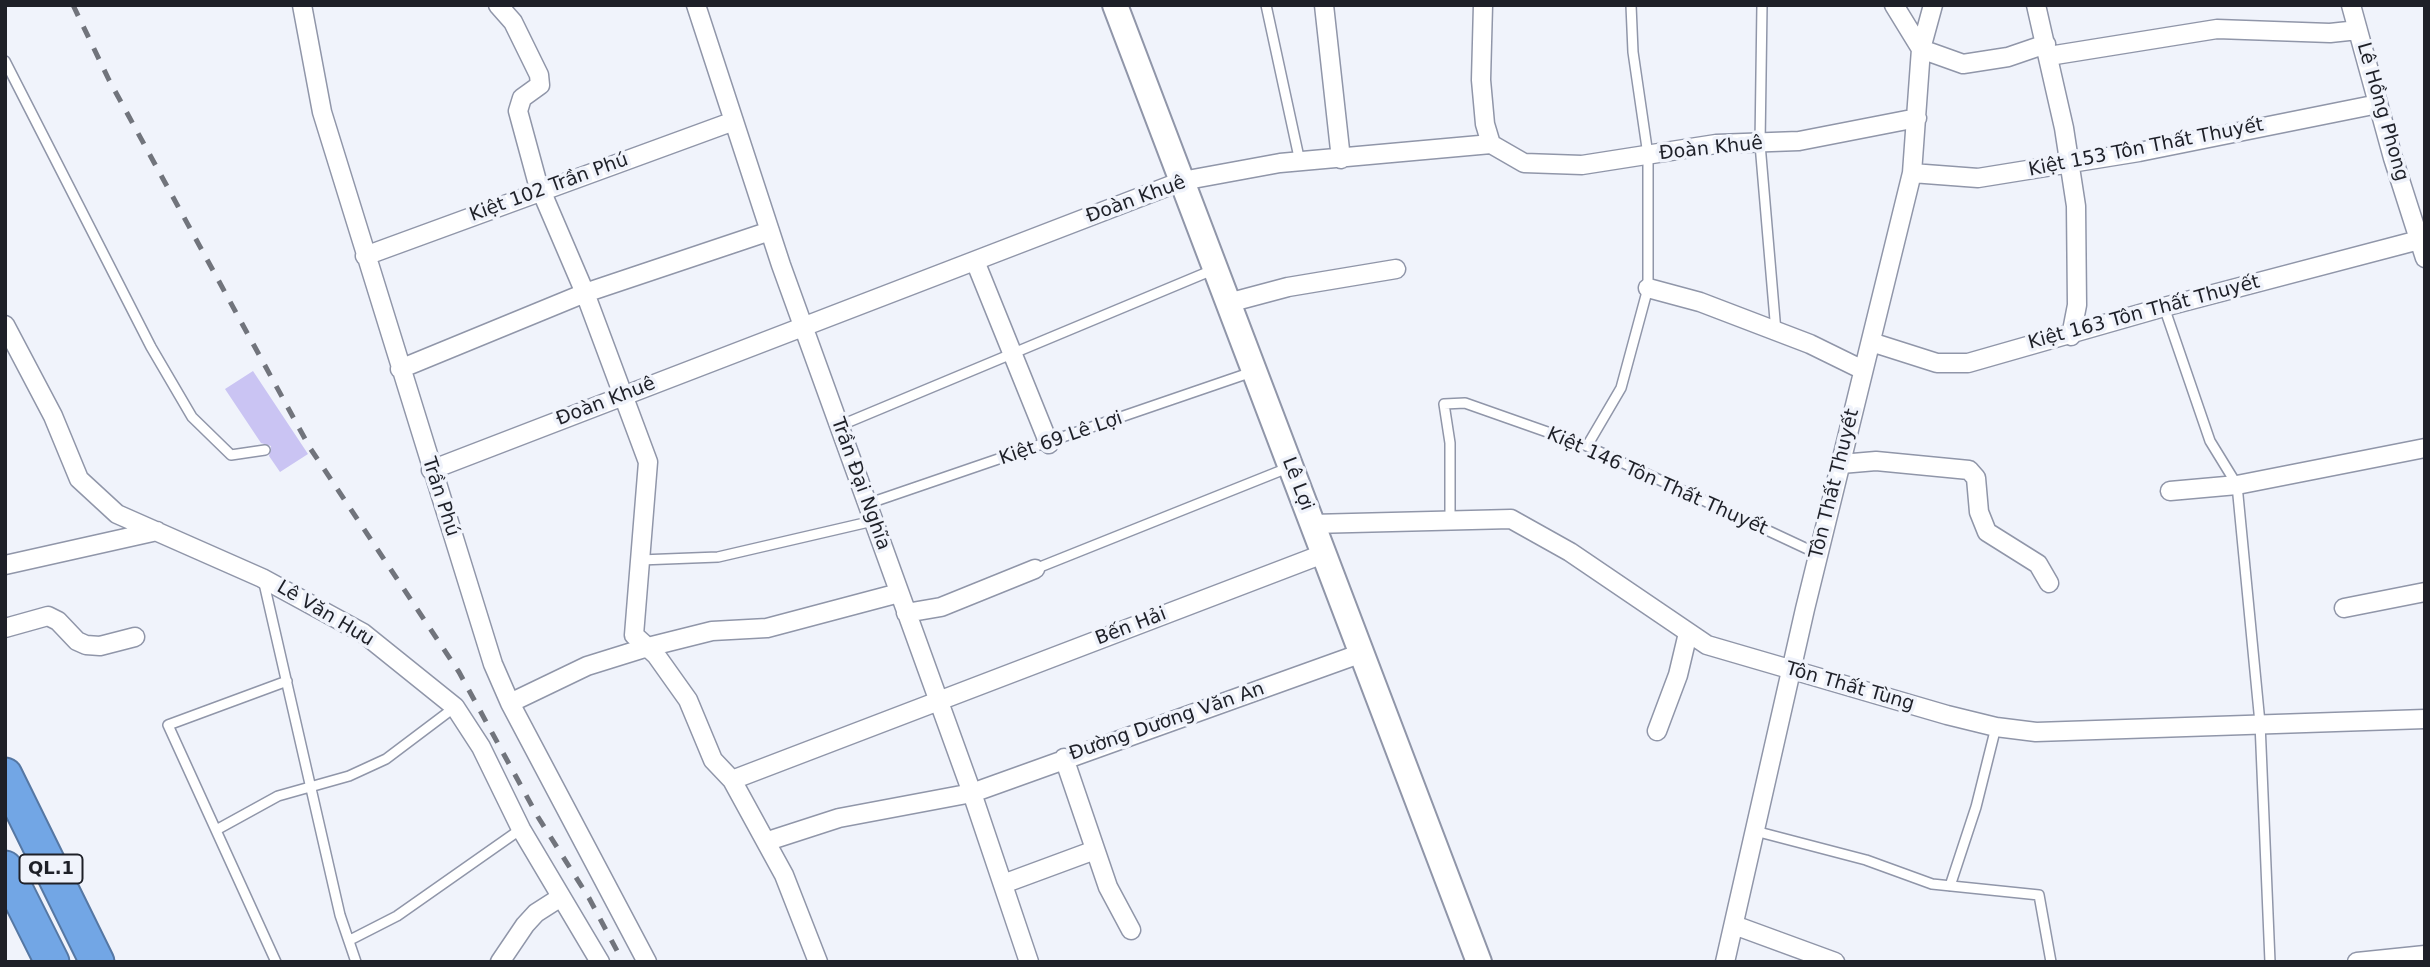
<!DOCTYPE html>
<meta charset="utf-8">
<style>
body{margin:0}
#map{position:relative;width:2430px;height:967px;overflow:hidden;background:#f0f3fb;font-family:"DejaVu Sans",sans-serif}
canvas{display:block}
.frame{position:absolute;inset:0;border:7px solid #1e2028;pointer-events:none}
</style>
<div id="map">
<canvas width="2430" height="967"></canvas>
<div class="frame"></div>
</div>
<script>
const g = document.querySelector('canvas').getContext('2d');
g.lineJoin = 'round';
function fill(path, color) {
  g.fillStyle = color;
  g.fill(path, 'evenodd');
}
function poly(rows) {
  const path = new Path2D();
  for (const r of rows) {
    path.moveTo(r[0], r[1]);
    for (let i = 2; i < r.length; i += 2) path.lineTo(r[i], r[i + 1]);
  }
  return path;
}
function strokePath(path, color, width, dash) {
  g.strokeStyle = color;
  g.lineWidth = width;
  g.lineCap = dash ? 'butt' : 'round';
  g.setLineDash(dash || []);
  g.stroke(path);
}
function drawText(font, color, halo, rows, align = 'center') {
  g.font = font + ' "DejaVu Sans",sans-serif';
  g.lineWidth = 7;
  g.setLineDash([]);
  g.textBaseline = 'middle';
  g.strokeStyle = halo;
  g.fillStyle = color;
  for (const [text, x, y, turn = 0] of rows) {
    g.save();
    g.translate(x, y);
    g.rotate((+turn || 0) * Math.PI / 180);
    g.textAlign = isNaN(turn) ? turn : align;
    if (halo) g.strokeText(text, 0, 0);
    g.fillText(text, 0, 0);
    g.restore();
  }
}
const building = poly([
 [253,371,308,454,280,472,269,456,271,446,261,443,225,389]
]);
const lane = poly([
 [1266,5,1300,162],
 [1762,5,1760,144,1776,332],
 [5,61,151,347,192,417,231,455,265,450],
 [2164,307,2210,441,2237,485,2260,723,2270,962],
 [839,426,1215,269],
 [1587,446,1621,388,1648,288,1648,155,1633,52,1631,5],
 [867,504,1252,372],
 [1450,520,1450,443,1444,404,1465,403,1587,446,1818,554],
 [640,560,718,557,873,521],
 [1035,569,1290,467],
 [263,579,340,915,356,962],
 [218,829,278,796,349,776,386,759,455,707],
 [1755,831,1866,860,1932,884,2039,895,2051,962],
 [1950,886,1976,807,1996,727],
 [350,940,397,916,521,829],
 [276,962,168,725,287,681]
]);
const street = poly([
 [302,5,322,112,493,664,510,703,647,962],
 [498,5,513,22,539,75,540,85,522,98,518,111,537,181,585,293,648,462,634,635,656,655,688,700,713,760,732,780,1323,554],
 [696,5,781,265,972,793,1029,962],
 [1324,5,1341,159],
 [1483,5,1481,80,1485,124,1491,144],
 [1894,5,1921,49,1963,64,2008,57,2046,44],
 [2036,5,2064,128,2076,206,2077,305,2071,336],
 [2351,5,2393,158,2425,258],
 [2049,56,2217,29,2330,33,2358,30],
 [1912,173,1978,178,2139,152,2378,104],
 [365,256,734,121],
 [975,261,1049,444],
 [1648,288,1700,302,1810,344,1863,370],
 [1228,303,1288,287,1396,269],
 [5,325,53,416,79,479,117,514,262,578,363,633,455,707,481,747,521,829,600,962],
 [1871,342,1937,363,1968,363,2164,307,2419,240],
 [400,369,585,293,770,231],
 [1841,464,1876,461,1969,470,1976,478,1979,512,1987,532,2038,564,2049,583],
 [431,470,1182,181,1280,163,1491,144,1524,163,1582,165,1716,144,1799,141,1917,118],
 [2170,491,2237,485,2425,448],
 [1312,524,1511,519,1570,552,1707,645,1947,715,1996,727,2036,732,2425,719],
 [5,565,157,531],
 [2344,608,2425,592],
 [906,613,941,607,1035,569],
 [5,628,48,616,58,621,77,641,86,645,100,646,135,637],
 [510,703,587,666,648,647,712,631,767,628,899,593],
 [1657,731,1678,675,1688,633],
 [1064,758,1108,887,1131,930],
 [732,780,784,875,818,962],
 [768,841,839,818,972,793,1362,653],
 [1003,884,1095,850],
 [1734,925,1835,962],
 [500,962,525,925,536,913,561,897],
 [1725,962,1805,609,1912,173,1921,49,1933,5],
 [2357,962,2425,955]
]);
const secondary = poly([
 [1115,5,1479,962]
]);
const highway = poly([
 [5,775,97,962],
 [5,868,52,962]
]);
const rail = poly([
 [73,5,109,80,310,448,459,672,538,817,589,898,623,962]
]);
const shields = [
 [51,869,63]
];
const shieldNames = [
 ["QL.1",51,869]
];
const streetNames = [
 ["Lê Hồng Phong",2382,112,74],
 ["Kiệt 153 Tôn Thất Thuyết",2146,148,-11],
 ["Đoàn Khuê",1711,149,-6],
 ["Kiệt 102 Trần Phú",549,188,-20],
 ["Đoàn Khuê",1136,200,-20],
 ["Kiệt 163 Tôn Thất Thuyết",2144,313,-15],
 ["Đoàn Khuê",606,402,-21],
 ["Kiệt 69 Lê Lợi",1061,439,-19],
 ["Kiệt 146 Tôn Thất Thuyết",1657,482,24],
 ["Trần Đại Nghĩa",860,484,70],
 ["Lê Lợi",1297,484,69],
 ["Tôn Thất Thuyết",1835,484,-76],
 ["Trần Phú",440,497,72],
 ["Lê Văn Hưu",325,614,31],
 ["Bến Hải",1131,627,-21],
 ["Tôn Thất Tùng",1850,687,16],
 ["Đường Dương Văn An",1167,722,-19]
];
fill(building, '#cac4f3');
strokePath(lane, '#9096a9', 12);
strokePath(street, '#9096a9', 21);
strokePath(secondary, '#9096a9', 28);
strokePath(highway, '#5577a3', 37);
strokePath(lane, '#fff', 9);
strokePath(street, '#fff', 18);
strokePath(secondary, '#fff', 24);
strokePath(highway, '#72a6e5', 33);
strokePath(rail, '#71747c', 5, [12, 12]);
for (const [x, y, w] of shields) {
  const box = new Path2D();
  box.roundRect(x - w / 2, y - 14.5, w, 29, 5);
  g.fillStyle = '#f0f3fb';
  g.fill(box);
  strokePath(box, '#1e2028', 2);
}
drawText('bold 18px', '#1e2028', null, shieldNames);
drawText('19px', '#1e2028', '#f0f3fb', streetNames);
</script>
